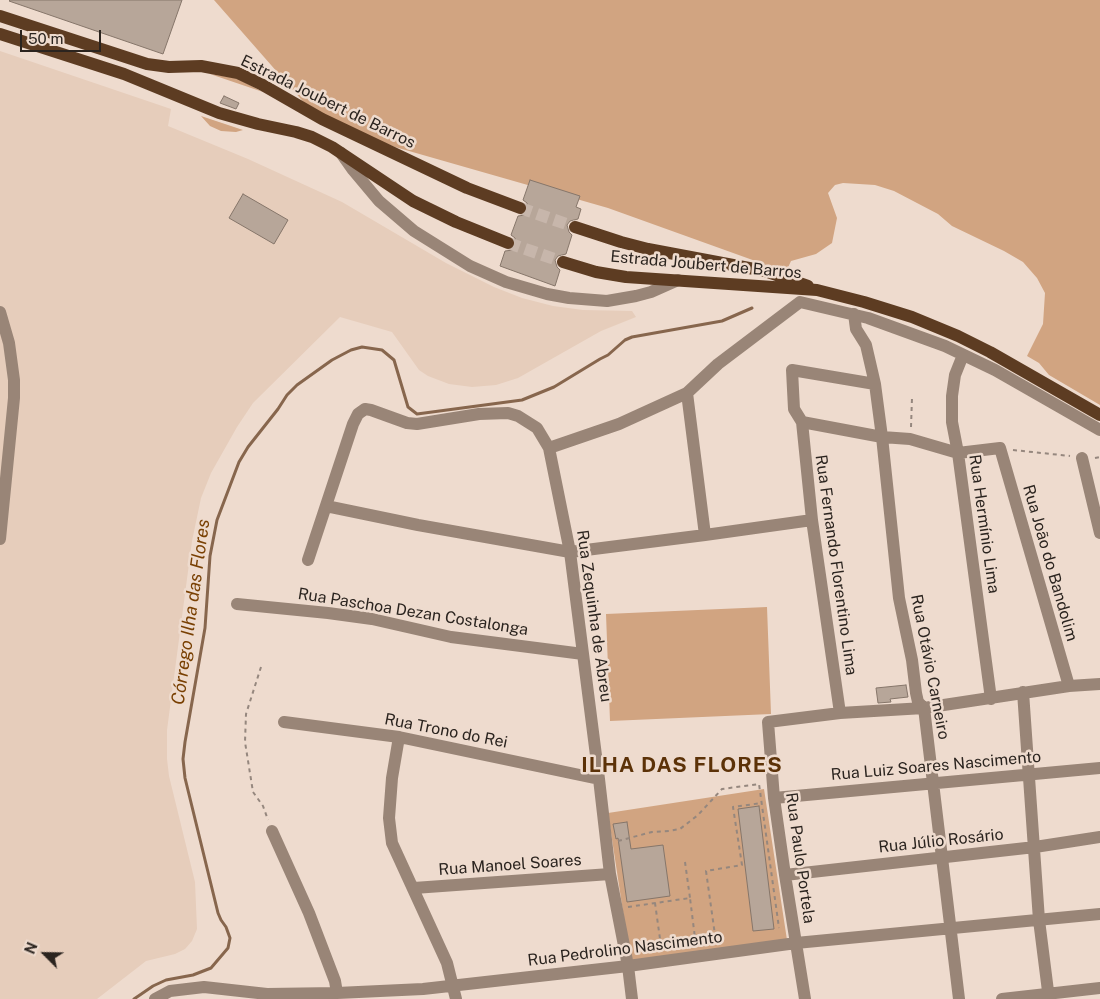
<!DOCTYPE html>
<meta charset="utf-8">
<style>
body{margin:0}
#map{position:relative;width:1100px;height:999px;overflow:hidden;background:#eedbce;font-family:"Public Sans",sans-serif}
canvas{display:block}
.north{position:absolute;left:20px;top:929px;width:50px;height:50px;-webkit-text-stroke:4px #eedbce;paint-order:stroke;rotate:293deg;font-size:14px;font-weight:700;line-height:20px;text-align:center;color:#2b241f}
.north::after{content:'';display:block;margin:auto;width:18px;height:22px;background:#2b241f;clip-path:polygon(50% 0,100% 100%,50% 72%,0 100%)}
.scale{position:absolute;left:20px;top:30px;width:81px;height:22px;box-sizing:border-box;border:2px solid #2b241f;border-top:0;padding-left:6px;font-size:15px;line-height:18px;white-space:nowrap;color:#2b241f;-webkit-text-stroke:4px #eedbce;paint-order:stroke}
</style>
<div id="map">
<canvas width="1100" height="999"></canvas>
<div class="north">N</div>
<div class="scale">50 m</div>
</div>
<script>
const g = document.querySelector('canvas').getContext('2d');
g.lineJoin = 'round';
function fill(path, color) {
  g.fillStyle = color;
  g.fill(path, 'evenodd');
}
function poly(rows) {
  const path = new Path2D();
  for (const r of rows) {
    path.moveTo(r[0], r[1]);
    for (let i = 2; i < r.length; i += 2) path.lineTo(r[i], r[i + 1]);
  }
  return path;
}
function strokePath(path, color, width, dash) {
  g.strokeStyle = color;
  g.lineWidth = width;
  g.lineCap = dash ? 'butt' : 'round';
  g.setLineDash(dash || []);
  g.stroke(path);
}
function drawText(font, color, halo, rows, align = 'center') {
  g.font = font + ' "Public Sans",sans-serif';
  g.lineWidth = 5;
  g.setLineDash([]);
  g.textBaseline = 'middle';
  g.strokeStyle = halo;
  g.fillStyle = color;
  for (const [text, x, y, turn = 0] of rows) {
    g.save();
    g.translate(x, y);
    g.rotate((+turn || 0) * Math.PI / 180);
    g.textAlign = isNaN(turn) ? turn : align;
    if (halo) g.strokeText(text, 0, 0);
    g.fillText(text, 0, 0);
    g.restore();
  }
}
const built = poly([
 [0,51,171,109,168,126,248,159,342,202,446,263,494,287,522,298,553,306,583,310,632,311,636,317,601,331,518,378,496,385,472,387,449,384,428,376,419,370,392,332,340,317,253,403,237,427,211,473,201,498,192,541,167,730,167,759,169,776,195,882,197,929,192,941,185,949,175,954,146,961,97,999,0,999]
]);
const green = poly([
 [214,0,1100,0,1100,405,1049,375,1039,363,1027,356,1043,324,1045,293,1037,278,1023,262,1004,251,952,226,938,214,894,191,875,185,843,183,835,185,828,193,837,218,832,243,816,254,791,261,786,272,608,208,395,147,314,114],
 [210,74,236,78,263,92],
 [201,116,243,130,236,132,221,131,210,126],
 [767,607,771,714,610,721,606,614],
 [764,789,787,940,631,964,608,813]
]);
const stream = poly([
 [134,999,153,986,166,980,193,975,211,968,228,948,230,938,226,927,221,920,218,913,185,778,183,759,185,742,205,628,210,556,217,520,239,462,248,447,278,409,287,395,297,385,332,360,351,350,362,347,382,350,394,360,408,407,417,414,522,400,554,387,600,359,608,355,625,340,632,337,722,321,752,308]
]);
const building = poly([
 [10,0,182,0,163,54,9,1,10,0],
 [224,96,239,103,236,109,220,103,224,96],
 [530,180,580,196,576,207,581,209,578,219,570,221,567,225,569,232,572,235,566,254,558,256,555,260,557,267,560,270,555,286,500,266,505,251,513,250,516,246,515,238,511,235,518,216,525,215,528,210,527,203,523,200,530,180],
 [243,194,288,220,274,244,229,218,243,194],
 [906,685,908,697,890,699,891,702,878,703,876,688,906,685],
 [759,806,774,929,753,931,738,809,759,806],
 [627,822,631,849,663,845,670,896,627,902,618,838,616,839,613,824,627,822]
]);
const majorTunnel = poly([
 [520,208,575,227],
 [508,243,563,262]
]);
const path = poly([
 [911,427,912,398],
 [1013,450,1070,456],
 [1095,458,1100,457],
 [261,667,246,714,245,742,253,792,263,806,268,820],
 [618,841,652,832,669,831,680,829,698,815,722,789,759,784,779,928],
 [685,862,690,898],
 [628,907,690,898,695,938,715,935,706,871,742,865,733,807,762,803],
 [637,950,661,946,655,903]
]);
const minor = poly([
 [341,153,353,170,379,201,414,231,470,266,506,282,547,294,569,298,607,301,636,296,651,292,678,280],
 [0,312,9,343,14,380,14,398,0,539],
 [854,314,856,329,866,345,875,384,882,437,899,598,912,660,916,693,918,702,924,708,959,999],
 [963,355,955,375,952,396,952,422,958,453,991,699],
 [687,393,705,535],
 [802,422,882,437,910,439,958,453,1000,448,1069,686],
 [549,448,619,424,687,393,718,364,800,302,868,318,945,346,995,370,1100,430],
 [1082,458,1100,533],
 [326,506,418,525,570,552,705,535,812,520],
 [308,560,353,424,358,414,365,409,371,410,407,423,417,424,479,414,508,413,518,416,537,428,549,448,570,552,599,779,610,874,628,966,632,999],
 [237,604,328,613,372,619,451,637,583,654],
 [1023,692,1039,920,1049,999],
 [840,713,812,520,802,422,794,409,792,370,875,384],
 [284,722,399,737,599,779],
 [399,737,392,778,389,818,392,843,447,963,456,999],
 [774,798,1100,768],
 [272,831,309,913,335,981,337,993],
 [785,875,1035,847,1100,837],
 [414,888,610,874],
 [155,999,170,991,204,987,267,994,337,993,423,989,628,966,796,943,1100,914],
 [805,999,785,875,774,798,768,722,840,713,924,708,1069,686,1100,684],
 [1002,999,1100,988]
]);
const major = poly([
 [0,16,147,64,169,67,201,66,238,73,261,84,322,119,467,188,520,208],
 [0,34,124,74,219,113,258,124,296,132,312,137,332,147,413,201,456,222,508,243],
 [575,227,621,242,648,249,765,271,808,286],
 [563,262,596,272,626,277,817,290,864,302,912,317,958,336,990,352,1100,415]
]);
const streetNames = [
 ["Estrada Joubert de Barros",328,102,26],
 ["Estrada Joubert de Barros",706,265,5],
 ["Rua Hermínio Lima",984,524,82],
 ["Rua João do Bandolim",1050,563,74],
 ["Rua Fernando Florentino Lima",836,565,82],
 ["Rua Paschoa Dezan Costalonga",413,612,9],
 ["Rua Zequinha de Abreu",594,616,82],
 ["Rua Otávio Carneiro",930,667,79],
 ["Rua Trono do Rei",446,731,11],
 ["Rua Luiz Soares Nascimento",936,766,-5],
 ["Rua Júlio Rosário",941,841,-6],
 ["Rua Paulo Portela",800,858,82],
 ["Rua Manoel Soares",510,865,-4],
 ["Rua Pedrolino Nascimento",625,949,-7]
];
const waterNames = [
 ["Córrego Ilha das Flores",191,612,-82]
];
const districtNames = [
 ["ILHA DAS FLORES",682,766]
];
fill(built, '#e6cdbb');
fill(green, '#d1a481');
strokePath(stream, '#87664d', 3);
fill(building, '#b7a699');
strokePath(building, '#86766a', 1);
strokePath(majorTunnel, '#c7b6ab', 12, [12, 6]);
strokePath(path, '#95877e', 2, [4, 4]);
strokePath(minor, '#998577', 12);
strokePath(major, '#5d3c22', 12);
drawText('16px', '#2b241f', '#eedbce', streetNames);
drawText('italic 18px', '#794003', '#eedbce', waterNames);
g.letterSpacing = '1px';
drawText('bold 21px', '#5c3208', '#eedbce', districtNames);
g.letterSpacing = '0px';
</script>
